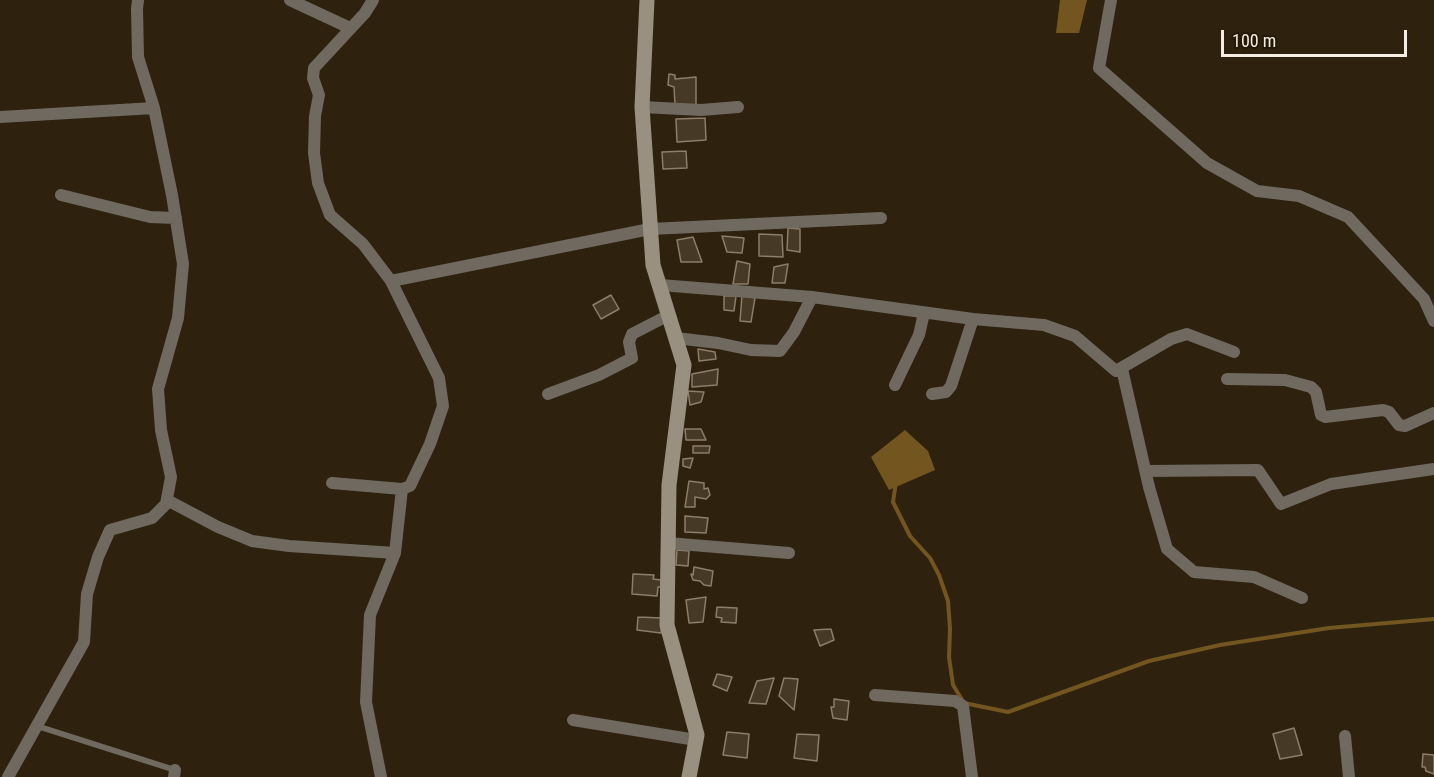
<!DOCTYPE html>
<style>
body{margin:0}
#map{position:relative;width:1434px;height:777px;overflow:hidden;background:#2e220f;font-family:"Roboto Condensed",sans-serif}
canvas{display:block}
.scale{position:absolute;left:1221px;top:30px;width:186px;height:27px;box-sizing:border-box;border:3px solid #f6eee2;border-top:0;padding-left:8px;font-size:18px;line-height:21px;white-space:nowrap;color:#f6eee2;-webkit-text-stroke:4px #241906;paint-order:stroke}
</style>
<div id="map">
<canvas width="1434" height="777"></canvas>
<div class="scale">100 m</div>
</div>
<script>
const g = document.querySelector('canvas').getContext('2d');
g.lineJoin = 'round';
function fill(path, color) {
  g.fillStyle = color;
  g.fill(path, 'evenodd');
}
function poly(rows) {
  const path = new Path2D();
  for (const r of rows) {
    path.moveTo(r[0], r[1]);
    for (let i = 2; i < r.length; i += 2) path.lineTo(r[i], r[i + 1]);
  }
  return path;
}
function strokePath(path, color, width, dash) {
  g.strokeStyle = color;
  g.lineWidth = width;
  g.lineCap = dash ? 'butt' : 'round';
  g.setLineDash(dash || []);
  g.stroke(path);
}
const water = poly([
 [1060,0,1087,0,1079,33,1056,33],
 [905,430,928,451,935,470,889,490,871,457]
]);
const stream = poly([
 [896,482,893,502,910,536,930,558,939,575,948,601,950,629,949,657,953,685,964,703,1008,712,1149,661,1220,645,1329,628,1434,619]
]);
const building = poly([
 [669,74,675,75,675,79,696,77,696,105,675,105,674,87,668,85,669,74],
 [705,118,706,140,677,142,676,119,705,118],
 [686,151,687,168,663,169,662,152,686,151],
 [788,228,800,229,800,252,787,250,788,228],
 [759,234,782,235,783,257,759,256,759,234],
 [722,236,744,238,742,253,727,252,722,236],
 [693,237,702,262,681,262,677,240,693,237],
 [737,261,750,264,748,284,733,284,737,261],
 [788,264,785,283,772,283,774,267,788,264],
 [611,295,619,309,601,319,593,305,611,295],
 [742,295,755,298,751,322,740,321,742,295],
 [724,296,736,296,734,311,724,310,724,296],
 [698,349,715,352,716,359,699,361,698,349],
 [718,369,717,385,692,387,692,374,718,369],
 [688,391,704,392,701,402,690,405,688,391],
 [685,429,701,429,706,440,686,440,685,429],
 [693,446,710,446,709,453,693,453,693,446],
 [693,458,690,468,683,466,683,459,693,458],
 [689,481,704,483,704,489,708,488,710,495,706,499,695,497,695,507,685,507,689,481],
 [685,516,708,518,706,533,685,532,685,516],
 [677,550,689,551,688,566,676,565,677,550],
 [694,567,713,571,711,586,704,585,700,581,693,580,691,574,693,575,694,567],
 [633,574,654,575,653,579,661,580,661,587,658,587,657,596,632,594,633,574],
 [706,597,703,622,689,623,686,600,706,597],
 [717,607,737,608,736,623,721,622,722,618,716,617,717,607],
 [638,617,662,618,661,633,637,630,638,617],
 [831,629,834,640,820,646,814,630,831,629],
 [717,674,732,677,727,691,713,685,717,674],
 [774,678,766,704,749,703,757,681,774,678],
 [784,678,798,679,794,710,779,696,784,678],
 [834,699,849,701,847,720,833,718,831,707,834,707,834,699],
 [1294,728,1302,755,1280,759,1273,734,1294,728],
 [727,732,749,734,747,758,723,755,727,732],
 [797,734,819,735,817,761,794,758,797,734],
 [1423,754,1434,755,1434,774,1426,771,1425,767,1422,767,1423,754]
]);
const lane = poly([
 [37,726,175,770]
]);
const street = poly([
 [290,0,350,28],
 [1111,0,1099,68,1207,163,1257,191,1299,196,1348,217,1424,299,1434,321],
 [642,107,701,110,738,107],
 [0,117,154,108],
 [61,195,150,217,176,218],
 [391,281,650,229,881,218],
 [660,285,812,297],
 [676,338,718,343,751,350,780,351,794,332,812,297,973,319,1044,325,1075,336,1116,371,1171,339,1187,334,1234,352],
 [1122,369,1149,487,1167,549,1194,572,1254,577,1302,598],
 [1227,379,1285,380,1311,387,1316,392,1321,415,1325,417,1383,410,1389,412,1399,425,1405,426,1434,413],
 [895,385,919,335,924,313],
 [548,394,599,375,632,358,629,342,632,334,669,315],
 [932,394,946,392,951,386,973,319],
 [1146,471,1258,470,1281,504,1331,484,1434,469],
 [332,483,402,489,410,486,430,444,443,406,439,378,391,281,363,244,330,215,318,183,314,153,315,116,319,95,313,78,314,68,365,13,373,0],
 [167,500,218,527,252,541,289,546,395,553],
 [668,543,789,553],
 [875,695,955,701,963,706,972,777],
 [573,720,696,740],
 [1345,736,1349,777],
 [8,777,84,642,87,594,98,557,110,530,152,518,166,504,171,477,161,430,158,389,178,318,183,264,172,195,154,108,138,57,137,9,138,0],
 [174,777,175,770],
 [381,777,366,702,370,615,395,553,402,489]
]);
const secondary = poly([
 [647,0,642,107,653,265,684,365,669,485,667,625,697,735,689,777]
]);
fill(water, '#73551f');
strokePath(stream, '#73551f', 4);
fill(building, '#463926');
strokePath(building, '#8c7e68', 1.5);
strokePath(lane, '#6f6960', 6);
strokePath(street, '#6f6960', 12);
strokePath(secondary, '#9a9081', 15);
</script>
